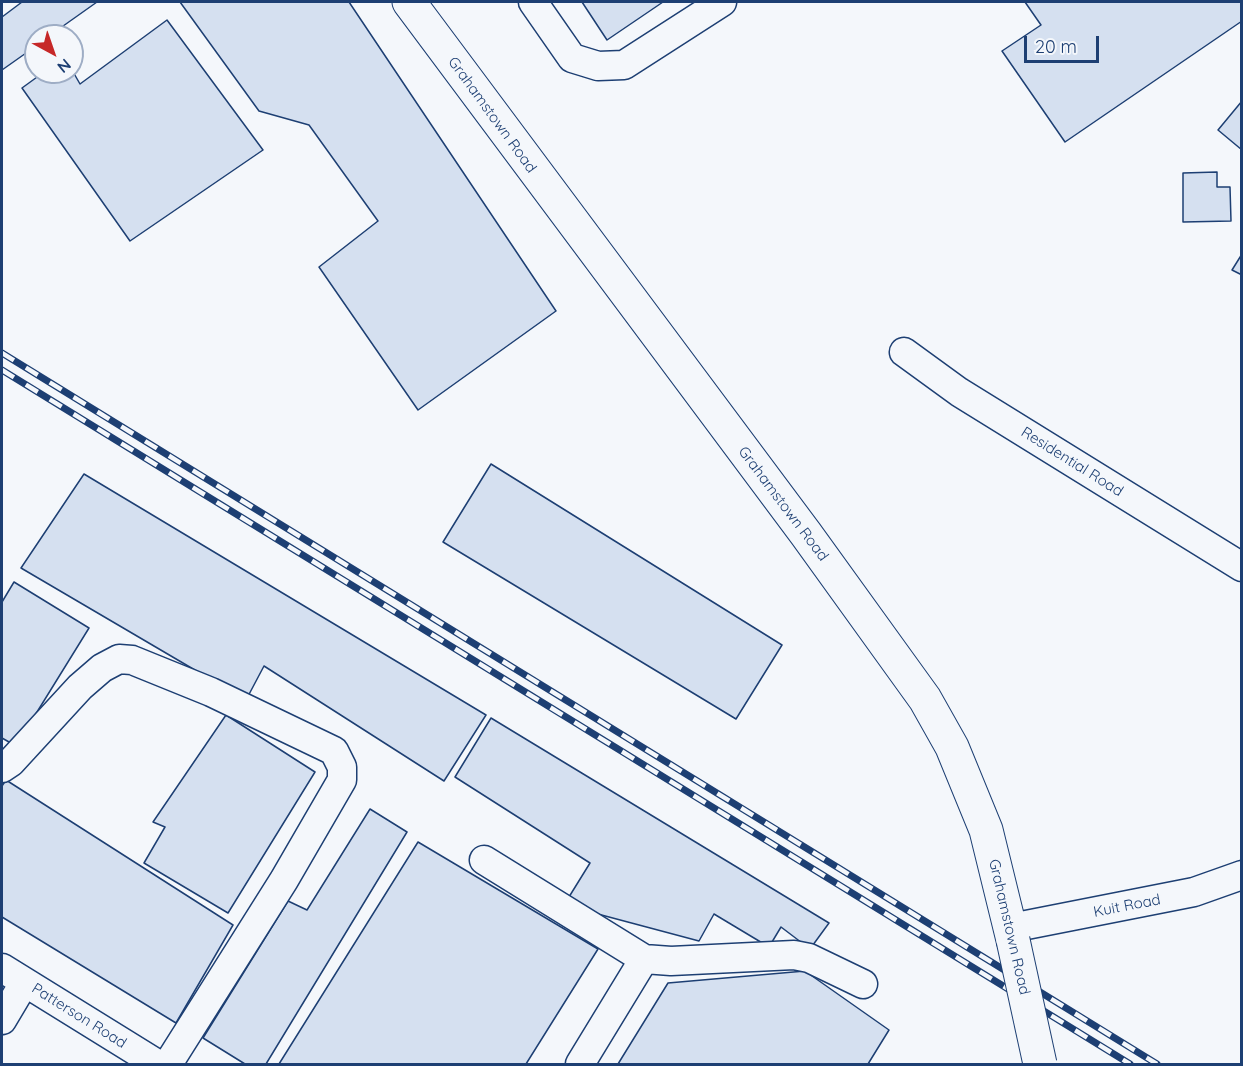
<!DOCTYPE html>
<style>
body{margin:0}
#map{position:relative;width:1243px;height:1066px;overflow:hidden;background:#f4f7fb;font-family:Quicksand,sans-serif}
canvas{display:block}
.frame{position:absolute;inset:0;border:3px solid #1d3f73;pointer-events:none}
.north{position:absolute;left:24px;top:24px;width:60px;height:60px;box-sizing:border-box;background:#f4f7fb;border:2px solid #9eadc5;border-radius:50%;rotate:140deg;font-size:16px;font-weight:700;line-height:24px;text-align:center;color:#1d3f73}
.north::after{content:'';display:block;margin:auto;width:21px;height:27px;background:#c62828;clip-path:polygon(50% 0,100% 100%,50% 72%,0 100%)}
.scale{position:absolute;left:1024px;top:36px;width:75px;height:27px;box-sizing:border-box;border:3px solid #1d3f73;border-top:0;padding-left:8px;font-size:18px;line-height:21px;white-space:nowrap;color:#1d3f73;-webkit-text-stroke:4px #f4f7fb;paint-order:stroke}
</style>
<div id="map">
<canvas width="1243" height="1066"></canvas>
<div class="frame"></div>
<div class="north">N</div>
<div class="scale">20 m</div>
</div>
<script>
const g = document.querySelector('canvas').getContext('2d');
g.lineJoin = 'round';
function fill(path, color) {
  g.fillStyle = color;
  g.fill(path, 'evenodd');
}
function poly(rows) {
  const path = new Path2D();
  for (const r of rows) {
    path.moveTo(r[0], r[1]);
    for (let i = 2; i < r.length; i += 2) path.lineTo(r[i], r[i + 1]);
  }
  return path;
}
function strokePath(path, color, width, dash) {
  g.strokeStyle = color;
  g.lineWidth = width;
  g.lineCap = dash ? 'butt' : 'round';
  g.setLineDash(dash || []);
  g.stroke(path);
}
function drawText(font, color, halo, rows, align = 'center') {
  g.font = font + ' Quicksand,sans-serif';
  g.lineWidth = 4.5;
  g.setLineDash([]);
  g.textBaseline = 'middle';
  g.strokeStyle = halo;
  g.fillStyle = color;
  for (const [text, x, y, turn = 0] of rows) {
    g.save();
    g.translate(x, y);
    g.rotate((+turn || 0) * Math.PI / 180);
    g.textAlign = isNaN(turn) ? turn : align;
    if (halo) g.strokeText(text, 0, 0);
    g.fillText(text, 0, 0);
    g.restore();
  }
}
const building = poly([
 [22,2,97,2,49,36,36,36,36,46,2,70,2,17,22,2],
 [180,2,349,2,556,311,418,410,319,267,378,221,309,125,259,111,180,2],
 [582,2,663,2,607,40,582,2],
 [1025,2,1242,2,1242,21,1065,142,1002,51,1041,25,1025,2],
 [167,20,263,150,130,241,22,88,44,72,72,72,72,70,80,84,167,20],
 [1242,101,1242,150,1218,130,1242,101],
 [1217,172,1217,187,1230,187,1231,221,1183,222,1183,173,1217,172],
 [1242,254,1242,275,1232,270,1242,254],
 [491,464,782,645,736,719,443,542,491,464],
 [84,474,486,715,444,781,264,666,246,700,21,568,84,474],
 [14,582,89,628,16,746,2,738,2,602,14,582],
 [226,715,315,772,228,913,144,863,165,827,153,822,226,715],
 [491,718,829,923,810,949,781,927,769,947,714,914,699,941,564,905,590,863,455,777,491,718],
 [6,780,233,925,176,1023,2,917,2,786,6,780],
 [370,809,407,832,266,1064,245,1064,203,1038,288,901,307,910,370,809],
 [418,842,598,949,526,1064,279,1064,418,842],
 [805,971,889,1030,868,1064,618,1064,668,983,805,971]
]);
const minor = poly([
 [533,2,572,58,598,66,624,65,722,2],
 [904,352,959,392,1242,567],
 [2,768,11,762,80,687,102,668,119,659,132,660,211,692,334,751,342,767,342,780,284,880,168,1064],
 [484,860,644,959],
 [1011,928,1194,892,1242,875],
 [2,968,157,1064],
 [2,1020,24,983],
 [580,1064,644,959,671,961,794,955,809,958,863,984]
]);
const major = poly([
 [409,2,806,534,925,699,952,747,986,830,1013,940]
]);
const rail = poly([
 [2,353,1157,1064],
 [2,370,1130,1064]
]);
const majorBridge = poly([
 [1013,940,1040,1064]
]);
const streetNames = [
 ["Grahamstown Road",492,115,54],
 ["Residential Road",1072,462,32],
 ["Grahamstown Road",783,504,53],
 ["Kuit Road",1127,906,-11],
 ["Grahamstown Road",1009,927,77],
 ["Patterson Road",79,1016,32]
];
fill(building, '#d5e0f0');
strokePath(building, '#1d3f73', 1.5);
strokePath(minor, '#1d3f73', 31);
strokePath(major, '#1d3f73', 35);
strokePath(minor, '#f4f7fb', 28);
strokePath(major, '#f4f7fb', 33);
strokePath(rail, '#1d3f73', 7);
strokePath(rail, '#f4f7fb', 4.5, [14]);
strokePath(majorBridge, '#1d3f73', 35, []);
strokePath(majorBridge, '#f4f7fb', 33);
drawText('15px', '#1d3f73', '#f4f7fb', streetNames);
</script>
